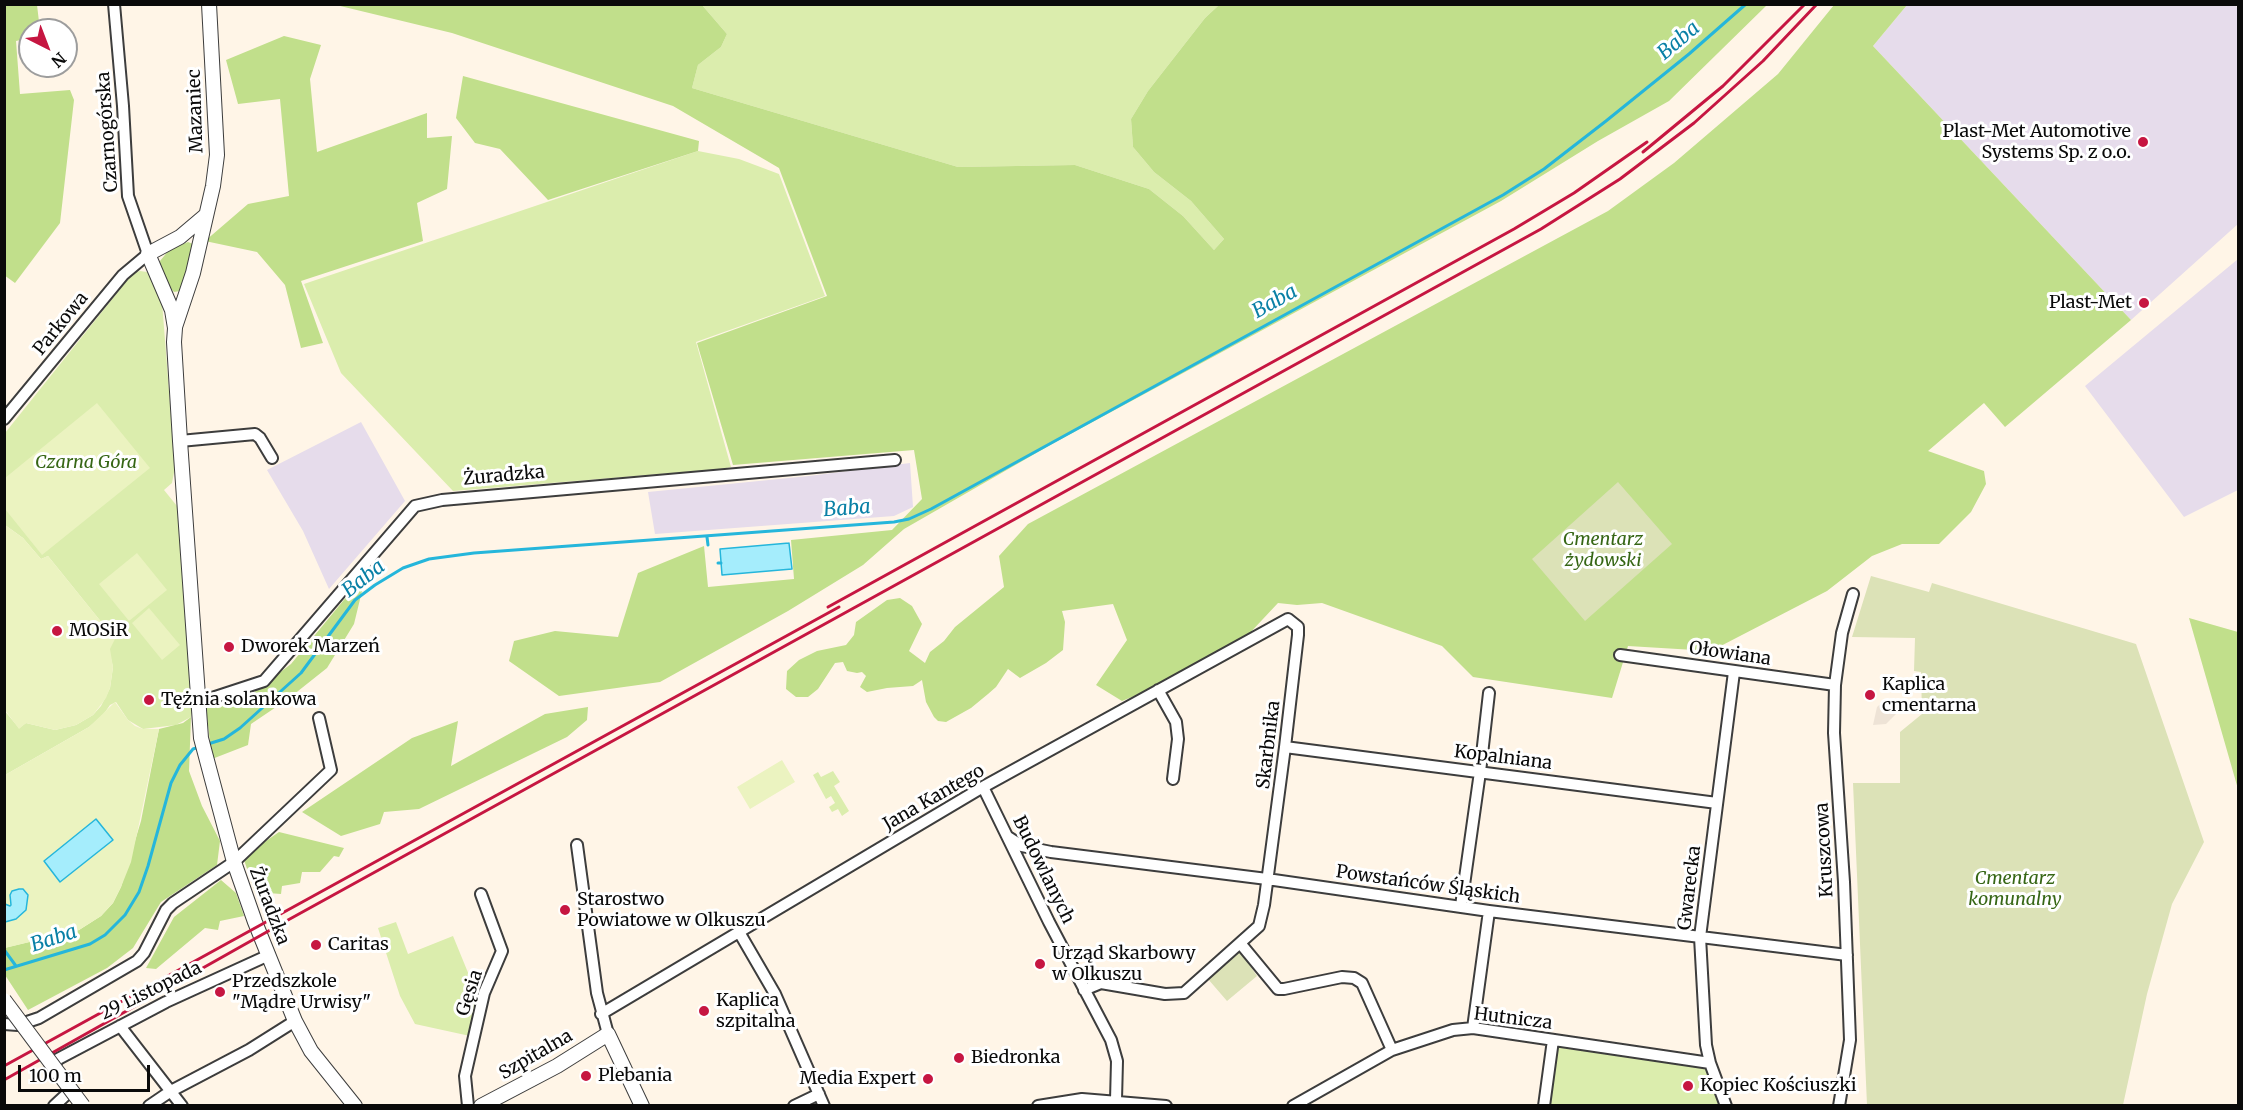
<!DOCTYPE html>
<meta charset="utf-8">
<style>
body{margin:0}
#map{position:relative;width:2243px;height:1110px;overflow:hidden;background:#fff5e7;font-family:Merriweather,serif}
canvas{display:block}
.frame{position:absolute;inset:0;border:6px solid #0a0a0a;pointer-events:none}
.north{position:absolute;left:18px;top:18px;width:60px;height:60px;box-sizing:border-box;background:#fff;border:2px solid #9d9d9d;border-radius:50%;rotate:138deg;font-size:16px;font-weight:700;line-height:24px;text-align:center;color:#0a0a0a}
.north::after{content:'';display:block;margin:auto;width:21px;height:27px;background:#c61641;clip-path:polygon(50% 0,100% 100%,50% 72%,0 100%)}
.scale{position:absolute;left:18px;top:1065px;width:132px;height:27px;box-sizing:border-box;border:3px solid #0a0a0a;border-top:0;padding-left:8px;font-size:18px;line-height:21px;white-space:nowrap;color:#0a0a0a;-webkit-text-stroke:4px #fff;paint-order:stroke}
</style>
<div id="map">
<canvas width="2243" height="1110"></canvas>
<div class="frame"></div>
<div class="north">N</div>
<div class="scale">100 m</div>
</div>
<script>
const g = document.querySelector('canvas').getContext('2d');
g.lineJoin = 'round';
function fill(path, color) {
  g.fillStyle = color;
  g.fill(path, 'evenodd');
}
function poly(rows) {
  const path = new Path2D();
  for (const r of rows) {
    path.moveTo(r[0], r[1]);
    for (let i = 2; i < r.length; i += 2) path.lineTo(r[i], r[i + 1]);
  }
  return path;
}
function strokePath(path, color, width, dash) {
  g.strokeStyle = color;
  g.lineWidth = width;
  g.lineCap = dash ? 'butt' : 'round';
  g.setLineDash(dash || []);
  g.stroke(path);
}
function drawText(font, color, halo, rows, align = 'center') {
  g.font = font + ' Merriweather,serif';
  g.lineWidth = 6;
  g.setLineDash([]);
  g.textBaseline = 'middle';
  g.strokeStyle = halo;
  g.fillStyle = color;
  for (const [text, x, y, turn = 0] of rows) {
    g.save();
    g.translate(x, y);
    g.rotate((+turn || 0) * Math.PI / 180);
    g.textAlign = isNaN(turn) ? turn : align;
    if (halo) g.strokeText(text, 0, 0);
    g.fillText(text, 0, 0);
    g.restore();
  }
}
const industrial = poly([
 [1907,5,2235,5,2238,8,2238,224,2131,320,1873,46],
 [2238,259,2238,490,2184,517,2085,386],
 [361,422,405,501,329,589,303,531,267,470],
 [910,463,913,507,894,516,655,534,648,492,809,476]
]);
const green = poly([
 [702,5,1219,5,1205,18,1148,91,1131,119,1133,147,1154,172,1191,201,1224,239,1214,250,1183,216,1149,189,1075,165,958,167,692,88,698,65,721,47,727,34],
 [698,151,739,159,779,174,825,296,696,342,731,467,722,469,453,491,341,373,304,284],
 [140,271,147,272,153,278,162,302,175,467,172,483,164,490,177,506,194,704,191,717,176,725,143,729,128,720,116,702,110,705,103,715,89,727,5,775,4,710,19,728,26,723,55,730,76,725,93,715,101,706,110,688,113,667,102,623,48,556,41,559,23,538,5,525,5,433,133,273],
 [833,771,840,782,834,786,849,811,842,816,838,809,832,812,829,807,835,803,831,796,826,799,813,775,818,772,821,777],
 [396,922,408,954,453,936,478,997,470,1036,415,1024,400,996,378,928],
 [1559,1046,1707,1068,1722,1106,1548,1106,1556,1049]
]);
const forest = poly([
 [5,4,37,5,40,30,30,30,30,38,16,41,20,94,70,90,74,100,60,223,15,283,4,275],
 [336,5,702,5,727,34,721,47,698,65,692,88,958,167,1075,165,1149,189,1183,216,1214,250,1224,239,1191,201,1154,172,1133,147,1131,119,1148,91,1205,18,1219,5,1767,5,1669,101,1598,141,1501,201,1052,444,904,529,863,565,788,611,660,682,559,696,509,661,514,641,555,631,618,637,638,573,704,546,708,587,794,579,791,540,892,530,922,499,914,450,733,465,697,343,827,296,779,168,673,106,452,33],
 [1834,5,1907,5,1873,46,2131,320,2005,427,1984,403,1928,451,1984,471,1986,484,1971,512,1939,544,1902,544,1872,556,1827,591,1711,651,1628,646,1612,698,1473,677,1442,646,1322,603,1297,605,1278,603,1247,636,1164,684,1122,701,1096,685,1127,640,1113,604,1062,611,1065,622,1063,650,1046,663,1020,678,1008,669,996,687,988,694,971,708,946,722,938,721,934,717,926,702,922,680,913,686,887,688,867,692,860,687,866,676,862,672,857,673,847,671,843,662,835,663,818,689,808,697,796,697,786,689,787,671,799,660,817,651,846,645,854,635,856,622,887,600,900,598,912,606,922,624,909,651,925,663,930,652,944,641,955,627,1004,587,999,556,1028,524,1608,211,1674,163,1778,74],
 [284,36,321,45,310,79,317,152,427,113,427,138,452,136,447,189,417,203,423,241,301,281,323,343,301,348,285,285,257,252,205,241,248,204,289,196,280,99,238,104,226,60],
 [463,76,699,141,698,151,548,200,500,149,475,143,456,118],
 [188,242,193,244,187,282,180,291,174,292,161,278,160,261,169,250],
 [357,584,363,587,354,624,327,668,288,699,251,724,248,745,212,759,206,708,253,693,291,664],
 [2189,618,2238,632,2238,789],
 [588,707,587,720,567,737,419,809,384,812,380,824,341,836,302,812,412,738,458,721,451,766,545,714],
 [191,717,189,771,202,806,220,841,217,865,161,902,133,948,107,968,28,1010,5,975,4,948,79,930,101,916,113,903,121,887,141,821,159,729,183,723],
 [279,832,344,848,339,857,334,856,320,872,302,872,300,883,282,886,281,894,255,892,243,857],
 [221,880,236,893,244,916,220,921,218,930,205,928,156,969,146,968,174,917]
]);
const cemetery = poly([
 [1618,482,1672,544,1585,621,1532,559],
 [1871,576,1929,592,1932,583,2136,644,2204,842,2172,904,2147,994,2123,1105,1867,1105,1853,783,1900,783,1900,732,1922,714,1921,672,1914,671,1915,638,1852,637],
 [1240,951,1257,976,1227,1001,1208,979]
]);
const pitch = poly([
 [97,403,150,468,42,555,5,509,5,478],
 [5,525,23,538,41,559,48,556,115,639,110,649,113,667,110,688,106,698,93,715,76,725,55,730,26,723,19,729,5,710],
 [137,553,167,590,129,621,99,584],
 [149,608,180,645,162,660,132,623],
 [115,702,128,720,135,726,143,729,159,729,131,862,121,887,113,903,101,916,79,930,5,948,5,775,89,727],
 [782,760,795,782,750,809,737,787]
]);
const plaza = poly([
 [1885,700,1901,700,1899,711,1886,724,1873,725,1877,707]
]);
const water = poly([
 [789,543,792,569,722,575,720,549,789,543],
 [96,819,113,840,60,882,44,861,96,819],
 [19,889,23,889,28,895,26,910,16,919,5,922,5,904,10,906,11,905,10,895,12,891,19,889]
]);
const stream = poly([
 [707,537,708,545],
 [718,563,721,563],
 [208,744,224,739,240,728,301,673,355,600,375,585,403,568,429,559,474,553,894,522,909,519,931,509,1503,195,1544,169,1606,121,1689,54,1746,4],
 [5,951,16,966],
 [4,970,90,944,105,935,125,915,139,892,148,866,171,783,180,765,193,749,199,747]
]);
const minor = poly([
 [4,419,123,275,148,254,128,196,123,106,114,4],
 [180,441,255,434,260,438,272,458],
 [1620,655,1835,685],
 [1158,690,1176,722,1178,739,1173,779],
 [199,700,203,701,264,681,415,506,442,500,895,460],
 [1285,747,1717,803],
 [983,787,1049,922,1111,1040,1117,1061,1116,1100],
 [1008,837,1022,846,1051,852,1267,879,1489,911,1847,955],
 [577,845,597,993,608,1034],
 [1461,906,1480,772,1489,693],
 [739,932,775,994,824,1106],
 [1240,943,1278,989,1284,989,1342,977,1354,978,1362,983,1392,1050],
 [601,1014,983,787,1288,619,1298,627,1298,635,1285,747,1264,905,1259,926,1184,993,1165,994,1101,983,1084,990],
 [4,1024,18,1025,39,1018,137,961,144,953,166,910,173,903,234,862,331,770,319,718],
 [120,1026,182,1106],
 [1473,1028,1489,911],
 [54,1071,54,1066,58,1059,166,1002,269,955],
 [54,1106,68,1093],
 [149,1106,171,1091,249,1050,295,1021],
 [468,1106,465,1076,484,993,502,951,481,894],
 [794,1106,819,1094],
 [1038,1106,1082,1099,1166,1106],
 [1293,1106,1392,1050,1453,1030,1473,1028,1710,1063],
 [1544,1106,1553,1040],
 [1726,1106,1710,1063,1706,1045,1700,937,1734,672],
 [1839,1106,1850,1040,1844,882,1834,733,1835,685,1842,633,1853,594]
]);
const tertiary = poly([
 [206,215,180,237,148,254,172,310,175,328,174,342,180,441,201,738,234,862,255,922,295,1021,311,1051,355,1106],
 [175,327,193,273,213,186,217,155,209,4],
 [481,1106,557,1066,608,1034,642,1106]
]);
const rail = poly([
 [1643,152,1723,86,1805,4],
 [828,607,1514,229,1574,193,1647,142],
 [4,1066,839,607],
 [4,1080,288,920,1541,229,1620,179,1694,123,1763,61,1817,4]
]);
const tertiaryBridge = poly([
 [4,1000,83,1106]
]);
const markers = [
 [2143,142,6,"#c61641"],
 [2144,303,6,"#c61641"],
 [57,631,6,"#c61641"],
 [229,647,6,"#c61641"],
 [1870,695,6,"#c61641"],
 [149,700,6,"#c61641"],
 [565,910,6,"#c61641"],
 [316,945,6,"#c61641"],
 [1040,964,6,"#c61641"],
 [220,992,6,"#c61641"],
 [704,1011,6,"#c61641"],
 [959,1058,6,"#c61641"],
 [586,1076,6,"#c61641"],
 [928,1079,6,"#c61641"],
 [1688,1086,6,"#c61641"]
];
const streetNames = [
 ["Mazaniec",196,111,-92],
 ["Czarnogórska",108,132,-94],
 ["Parkowa",61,324,-51],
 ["Żuradzka",504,476,-5],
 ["Ołowiana",1730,654,8],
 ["Skarbnika",1269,745,-83],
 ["Kopalniana",1503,758,7],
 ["Jana Kantego",934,798,-30],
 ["Kruszcowa",1825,850,-93],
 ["Budowlanych",1043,870,64],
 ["Powstańców Śląskich",1428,885,8],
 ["Gwarecka",1690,888,-83],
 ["Żuradzka",269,906,69],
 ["29 Listopada",151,991,-26],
 ["Gęsia",470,993,-72],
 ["Hutnicza",1513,1019,7],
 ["Szpitalna",536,1055,-30]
];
const poiNames = [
 ["Plast-Met Automotive",2131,132,"right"],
 ["Systems Sp. z o.o.",2131,153,"right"],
 ["Plast-Met",2132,303,"right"],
 ["MOSiR",69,631],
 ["Dworek Marzeń",241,647],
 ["Kaplica",1882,685],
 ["cmentarna",1882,706],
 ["Tężnia solankowa",161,700],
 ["Starostwo",577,900],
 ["Powiatowe w Olkuszu",577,921],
 ["Caritas",328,945],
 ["Urząd Skarbowy",1052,954],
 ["w Olkuszu",1052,975],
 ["Przedszkole",232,982],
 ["\"Mądre Urwisy\"",232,1003],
 ["Kaplica",716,1001],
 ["szpitalna",716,1022],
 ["Biedronka",971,1058],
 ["Plebania",598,1076],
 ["Media Expert",916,1079,"right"],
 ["Kopiec Kościuszki",1700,1086]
];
const parkNames = [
 ["Czarna Góra",86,463],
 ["Cmentarz",1603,540],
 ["żydowski",1603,561],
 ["Cmentarz",2015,879],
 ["komunalny",2015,900]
];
const waterNames = [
 ["Baba",1679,41,-40],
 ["Baba",1275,302,-29],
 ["Baba",847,509,-4],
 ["Baba",364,579,-38],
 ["Baba",54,939,-18]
];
fill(industrial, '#e6dceb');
fill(green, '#dbedad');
fill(forest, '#c1df8b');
fill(cemetery, '#dce2b7');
fill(pitch, '#ebf3c0');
fill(plaza, '#eee3d6');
fill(water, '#a5edfc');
strokePath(water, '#25b6db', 1.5);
strokePath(stream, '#25b6db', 3);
strokePath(minor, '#3d3d3d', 14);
strokePath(tertiary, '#3d3d3d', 16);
strokePath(minor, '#fff', 10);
strokePath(tertiary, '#fff', 14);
strokePath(rail, '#c61641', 3);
strokePath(tertiaryBridge, '#3d3d3d', 16, []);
strokePath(tertiaryBridge, '#fff', 14);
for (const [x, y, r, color] of markers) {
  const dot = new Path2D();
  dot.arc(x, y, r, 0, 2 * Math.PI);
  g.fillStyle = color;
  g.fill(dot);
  strokePath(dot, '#fff', 2);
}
drawText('18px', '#0a0a0a', '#fff', streetNames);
drawText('18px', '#0a0a0a', '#fff', poiNames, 'left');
drawText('italic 18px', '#366615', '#fff', parkNames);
drawText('italic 20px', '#0980a6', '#fff', waterNames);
</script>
